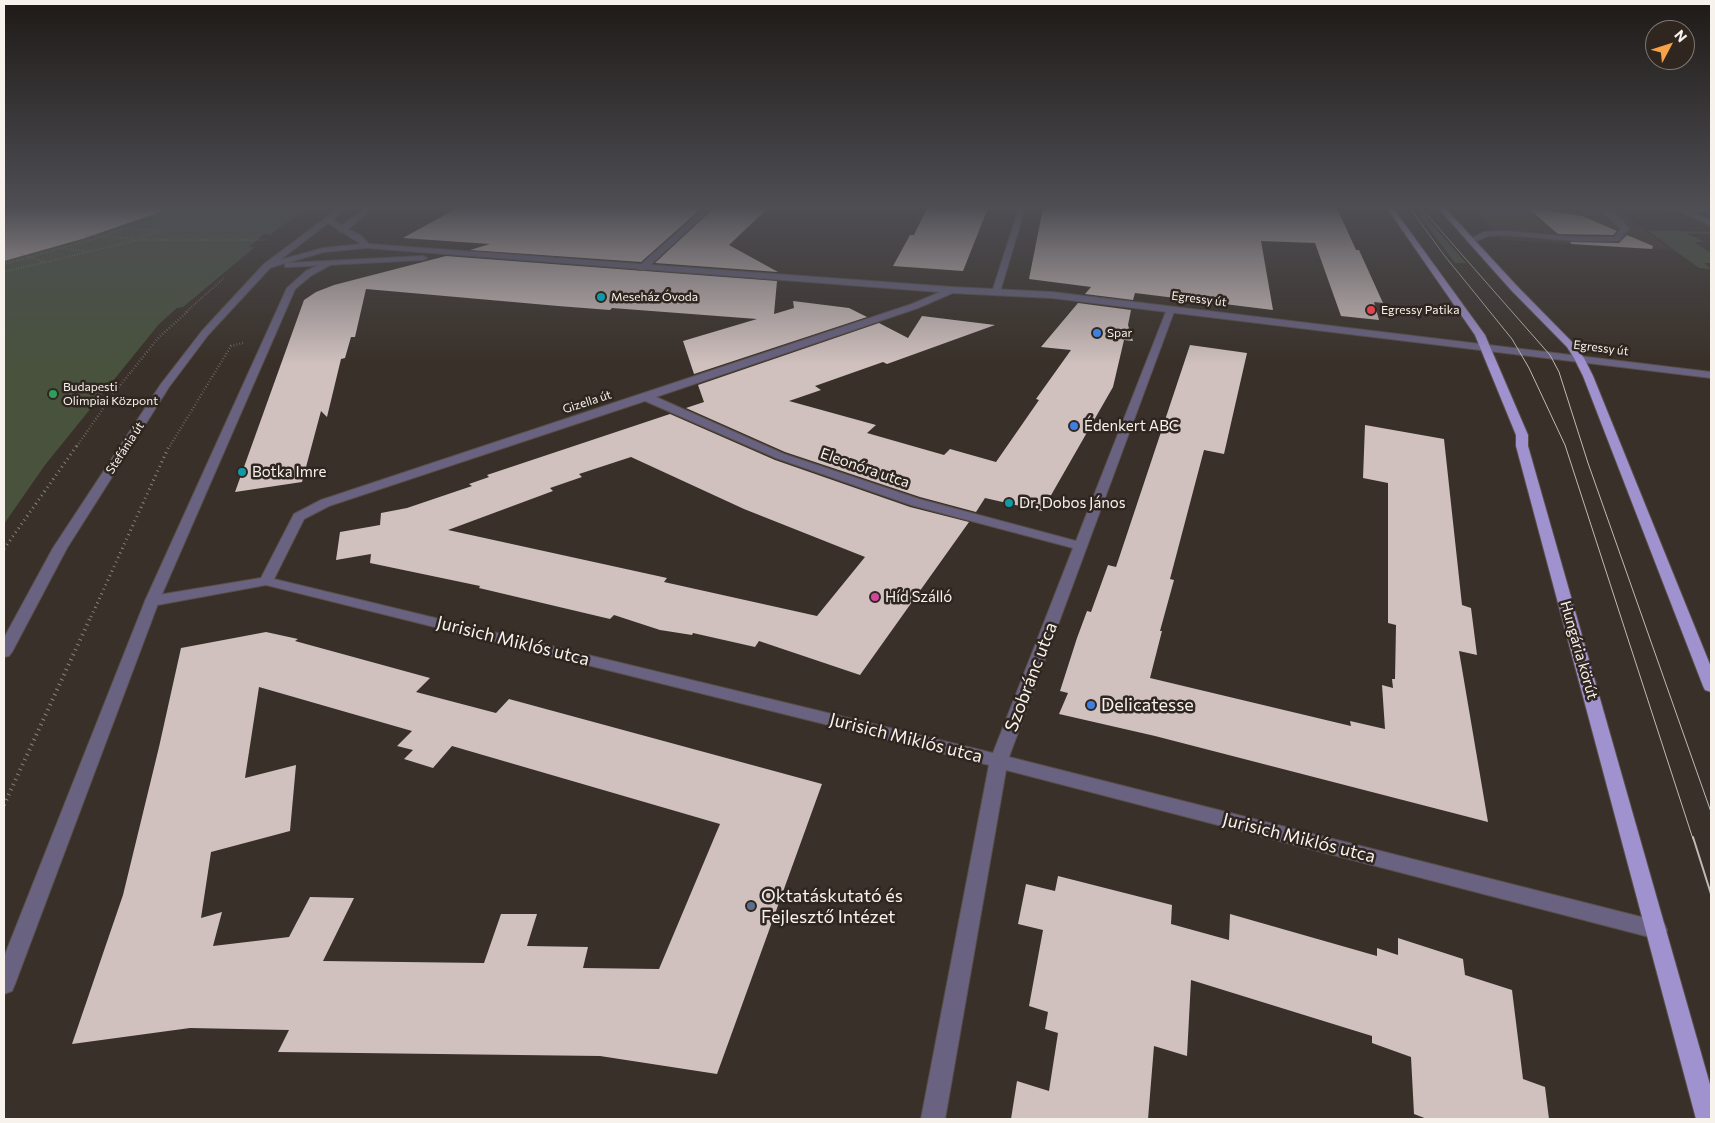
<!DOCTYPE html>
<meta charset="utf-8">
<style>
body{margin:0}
#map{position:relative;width:1715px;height:1123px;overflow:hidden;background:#393029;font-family:Commissioner,sans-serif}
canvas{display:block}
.frame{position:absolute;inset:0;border:5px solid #f8f2ed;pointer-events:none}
.north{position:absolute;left:1645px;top:20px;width:50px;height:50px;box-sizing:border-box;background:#2f2620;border:1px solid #7f7872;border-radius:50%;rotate:50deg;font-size:14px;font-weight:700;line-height:20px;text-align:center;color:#f8f2ed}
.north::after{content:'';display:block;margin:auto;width:18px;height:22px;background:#f6a248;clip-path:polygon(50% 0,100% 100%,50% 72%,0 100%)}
</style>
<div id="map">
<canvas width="1715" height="1123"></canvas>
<div class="frame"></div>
<div class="north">N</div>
</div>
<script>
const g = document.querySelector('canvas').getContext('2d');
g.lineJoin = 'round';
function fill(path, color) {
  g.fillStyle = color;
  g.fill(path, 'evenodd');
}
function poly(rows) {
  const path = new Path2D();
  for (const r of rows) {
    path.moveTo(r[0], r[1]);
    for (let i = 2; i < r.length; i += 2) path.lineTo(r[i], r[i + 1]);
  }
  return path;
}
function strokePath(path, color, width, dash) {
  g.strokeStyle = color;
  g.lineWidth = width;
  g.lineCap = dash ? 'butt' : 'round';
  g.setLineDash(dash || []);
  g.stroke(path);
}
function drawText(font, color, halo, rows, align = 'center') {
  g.font = font + ' Commissioner,sans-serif';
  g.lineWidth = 5;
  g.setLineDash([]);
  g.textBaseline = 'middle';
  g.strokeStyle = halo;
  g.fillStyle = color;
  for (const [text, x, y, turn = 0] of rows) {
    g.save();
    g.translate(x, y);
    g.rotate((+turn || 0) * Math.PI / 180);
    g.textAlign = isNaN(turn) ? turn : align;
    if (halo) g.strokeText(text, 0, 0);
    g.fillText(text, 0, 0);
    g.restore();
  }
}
const built = poly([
 [1470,208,1616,209,1672,250,1503,240]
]);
const green = poly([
 [4,208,307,208,270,235,264,234,249,247,255,247,183,307,177,308,159,324,45,465,4,524],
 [1419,215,1424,215,1466,263,1455,263],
 [1647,230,1711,232,1711,234,1685,233,1705,242,1694,242,1711,253,1711,263,1704,263,1711,269,1699,268]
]);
const building = poly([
 [4,208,159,208,160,212,82,239,4,261],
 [457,208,702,208,641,262,470,250,490,244,403,238],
 [714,208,768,208,729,245,778,272,655,263],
 [927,208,958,210,959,208,988,208,963,271,893,266,910,235,914,235],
 [1043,208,1337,208,1356,250,1359,250,1383,303,1374,302,1379,320,1341,316,1315,243,1261,241,1273,310,1135,293,1133,300,1085,294,1091,287,1029,279],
 [1528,208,1582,216,1617,231,1613,235,1558,234],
 [1627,235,1653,246,1652,249,1572,244,1570,242,1619,243],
 [446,256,777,281,774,314,794,308,793,301,849,308,867,317,694,374,683,341,757,319,612,308,610,310,558,306,366,289,355,337,351,337,345,358,341,359,327,417,321,411,302,482,235,492,304,300,316,292,334,285],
 [1078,303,1131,310,1128,325,1133,341,1124,340,1113,387,1042,511,985,498,976,512,920,497,785,452,686,408,704,402,698,385,879,323,908,338,922,316,995,325,887,364,883,362,815,386,821,390,789,401,876,425,867,433,944,455,950,449,996,462,1039,400,1036,399,1071,350,1041,347],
 [1190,345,1247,353,1224,454,1204,450,1170,579,1174,580,1160,631,1162,631,1150,678,1351,726,1350,721,1385,729,1382,685,1393,688,1392,679,1395,679,1396,625,1388,623,1388,483,1363,478,1365,425,1444,439,1462,605,1471,608,1477,655,1459,651,1488,822,1155,736,1059,714,1068,693,1060,691,1077,638,1087,611,1091,612,1108,565,1116,567],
 [670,414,775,460,910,507,969,522,860,675,759,641,755,647,693,633,692,635,660,630,614,615,610,619,479,588,480,586,370,563,371,554,336,560,340,532,380,525,381,513,407,508,472,486,469,484,489,477,487,475],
 [631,457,744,509,865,557,817,616,664,582,667,578,448,530,553,491,550,488,582,477,579,474],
 [266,632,298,639,295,641,430,678,416,692,496,713,509,699,822,784,717,1074,600,1056,278,1052,289,1030,190,1028,72,1044,123,895,159,747,181,648],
 [259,687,412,731,397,746,413,750,404,759,433,768,452,746,720,824,659,969,583,968,588,947,527,946,537,914,501,914,484,963,323,961,354,898,310,897,289,937,213,946,222,912,201,918,211,852,290,831,296,765,245,778],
 [1058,876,1172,905,1171,924,1229,940,1230,914,1377,956,1377,948,1398,955,1398,938,1463,959,1465,975,1512,990,1523,1079,1545,1087,1549,1119,1427,1119,1414,1114,1411,1057,1372,1043,1372,1036,1191,980,1187,1056,1154,1046,1148,1119,1011,1119,1017,1081,1049,1091,1058,1033,1045,1029,1048,1012,1029,1006,1043,930,1018,924,1026,884,1055,891]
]);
const pathFar3 = poly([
 [85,235,134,239],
 [104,236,125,228,159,230],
 [140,240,267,240],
 [66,249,85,251],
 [20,254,46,262],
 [4,264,98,238],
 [4,272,138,240,213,208],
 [186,312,225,277]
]);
const pathFar2 = poly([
 [77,446,114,393,159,337,188,311],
 [170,446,231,346,243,343]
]);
const pathFar1 = poly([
 [4,549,78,444],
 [91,617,170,444]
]);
const path = poly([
 [4,805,91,616]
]);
const service = poly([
 [365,208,372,208,345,232,339,232,339,228,365,208],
 [1598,208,1605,208,1622,220,1629,229,1619,241,1576,241,1504,235,1488,236,1471,243,1467,241,1484,232,1504,231,1576,237,1614,237,1621,229,1598,208],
 [1678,208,1684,208,1711,221,1711,226,1679,210,1678,208],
 [327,261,334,263,312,275,295,289,159,601,15,984,12,991,4,994,4,957,145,601,287,288,306,271,327,261]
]);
const minor = poly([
 [705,208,712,208,645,270,639,270,639,266,705,208],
 [1019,208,1025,208,1000,292,993,294,992,292,1019,208],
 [1661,208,1711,208,1711,212,1664,210,1661,208],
 [952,287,955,288,955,292,918,308,656,397,784,454,919,499,1076,541,1167,309,1168,307,1174,307,1175,309,1009,757,1657,921,1664,923,1667,930,1664,937,1657,939,1006,770,945,1119,921,1119,989,765,266,585,152,606,147,604,145,601,147,598,152,596,261,578,294,514,321,500,912,304,952,287],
 [645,401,776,458,911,505,1073,548,993,753,274,579,304,519,329,506,645,401]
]);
const tertiary = poly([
 [339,208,346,208,333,219,345,228,360,235,369,244,952,287,1052,292,1711,372,1711,378,1052,298,952,293,367,248,324,252,286,263,423,256,427,258,423,260,288,267,285,267,285,263,270,268,208,335,169,387,67,548,12,652,9,656,4,657,4,638,53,548,161,384,202,331,264,264,339,208],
 [328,223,361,244,323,248,280,260,328,223]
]);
const primary = poly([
 [1387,208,1393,208,1485,335,1528,435,1528,446,1711,1088,1711,1119,1696,1119,1516,446,1516,435,1475,335,1387,208],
 [1438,208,1445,208,1517,286,1573,343,1584,358,1593,376,1711,667,1711,692,1705,690,1703,686,1583,376,1574,358,1567,347,1511,290,1438,208]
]);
const tramFar1 = poly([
 [1410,208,1444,255,1512,339,1529,368,1565,445,1693,839],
 [1421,208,1550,355,1559,372,1588,463,1711,812]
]);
const tram = poly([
 [1693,837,1711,894]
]);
const markers = [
 [601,297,5,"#0f9aa8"],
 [1371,310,5,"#e0444e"],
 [1097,333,5,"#3f7fe0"],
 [53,394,5,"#2e9e5b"],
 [1074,426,5,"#3f7fe0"],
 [242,472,5,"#0f9aa8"],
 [1009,503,5,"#0f9aa8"],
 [875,597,5,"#d1479c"],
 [1091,705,5,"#3f7fe0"],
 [751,906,5,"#5c6f8a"]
];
const farPoinames = [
 ["Meseház Óvoda",611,297],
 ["Egressy Patika",1381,310],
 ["Spar",1107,333],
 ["Budapesti",63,387],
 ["Olimpiai Központ",63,401]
];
const farStreetnames = [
 ["Egressy út",1199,299,7],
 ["Egressy út",1601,348,7],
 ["Gizella út",587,402,-18],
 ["Stefánia út",125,448,-57]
];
const poiNames = [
 ["Édenkert ABC",1084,426],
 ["Botka Imre",252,472],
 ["Dr. Dobos János",1019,503],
 ["Híd Szálló",885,597]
];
const streetNames = [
 ["Eleonóra utca",865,468,19],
 ["Hungária körút",1579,650,74]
];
const nearStreetnames = [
 ["Jurisich Miklós utca",513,641,14],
 ["Szobránc utca",1031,677,-69],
 ["Jurisich Miklós utca",906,738,14],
 ["Jurisich Miklós utca",1299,838,14]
];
const nearPoinames = [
 ["Delicatesse",1101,705],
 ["Oktatáskutató és",761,896],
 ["Fejlesztő Intézet",761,917]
];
fill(built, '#493a30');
fill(green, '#48523d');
fill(building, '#d0c1be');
strokePath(service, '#584f48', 2);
strokePath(minor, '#584f48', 2);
strokePath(tertiary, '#584f48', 2);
strokePath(primary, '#584f48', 2);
strokePath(pathFar3, '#8a837d', 2, [0.5, 2]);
strokePath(pathFar2, '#8a837d', 2.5, [0.5, 2.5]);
strokePath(pathFar1, '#8a837d', 3, [1, 4]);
strokePath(path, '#8a837d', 4, [1, 4.5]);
fill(service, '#696281');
fill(minor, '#696281');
fill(tertiary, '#696281');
fill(primary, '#a091cf');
strokePath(tramFar1, '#c1bab4', 1);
strokePath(tram, '#c1bab4', 2);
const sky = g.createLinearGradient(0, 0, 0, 365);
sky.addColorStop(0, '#1f1a17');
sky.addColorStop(0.57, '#4e4e54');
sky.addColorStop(1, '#4e4e5400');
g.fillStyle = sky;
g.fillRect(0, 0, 1715, 365);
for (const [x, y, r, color] of markers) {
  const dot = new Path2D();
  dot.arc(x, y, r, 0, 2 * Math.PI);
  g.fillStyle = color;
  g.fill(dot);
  strokePath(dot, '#2f2620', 2);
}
drawText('12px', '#f8f2ed', '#2f2620', farPoinames, 'left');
drawText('12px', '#f8f2ed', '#2f2620', farStreetnames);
drawText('15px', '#f8f2ed', '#2f2620', poiNames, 'left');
drawText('15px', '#f8f2ed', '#2f2620', streetNames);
drawText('18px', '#f8f2ed', '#2f2620', nearStreetnames);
drawText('18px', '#f8f2ed', '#2f2620', nearPoinames, 'left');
</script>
